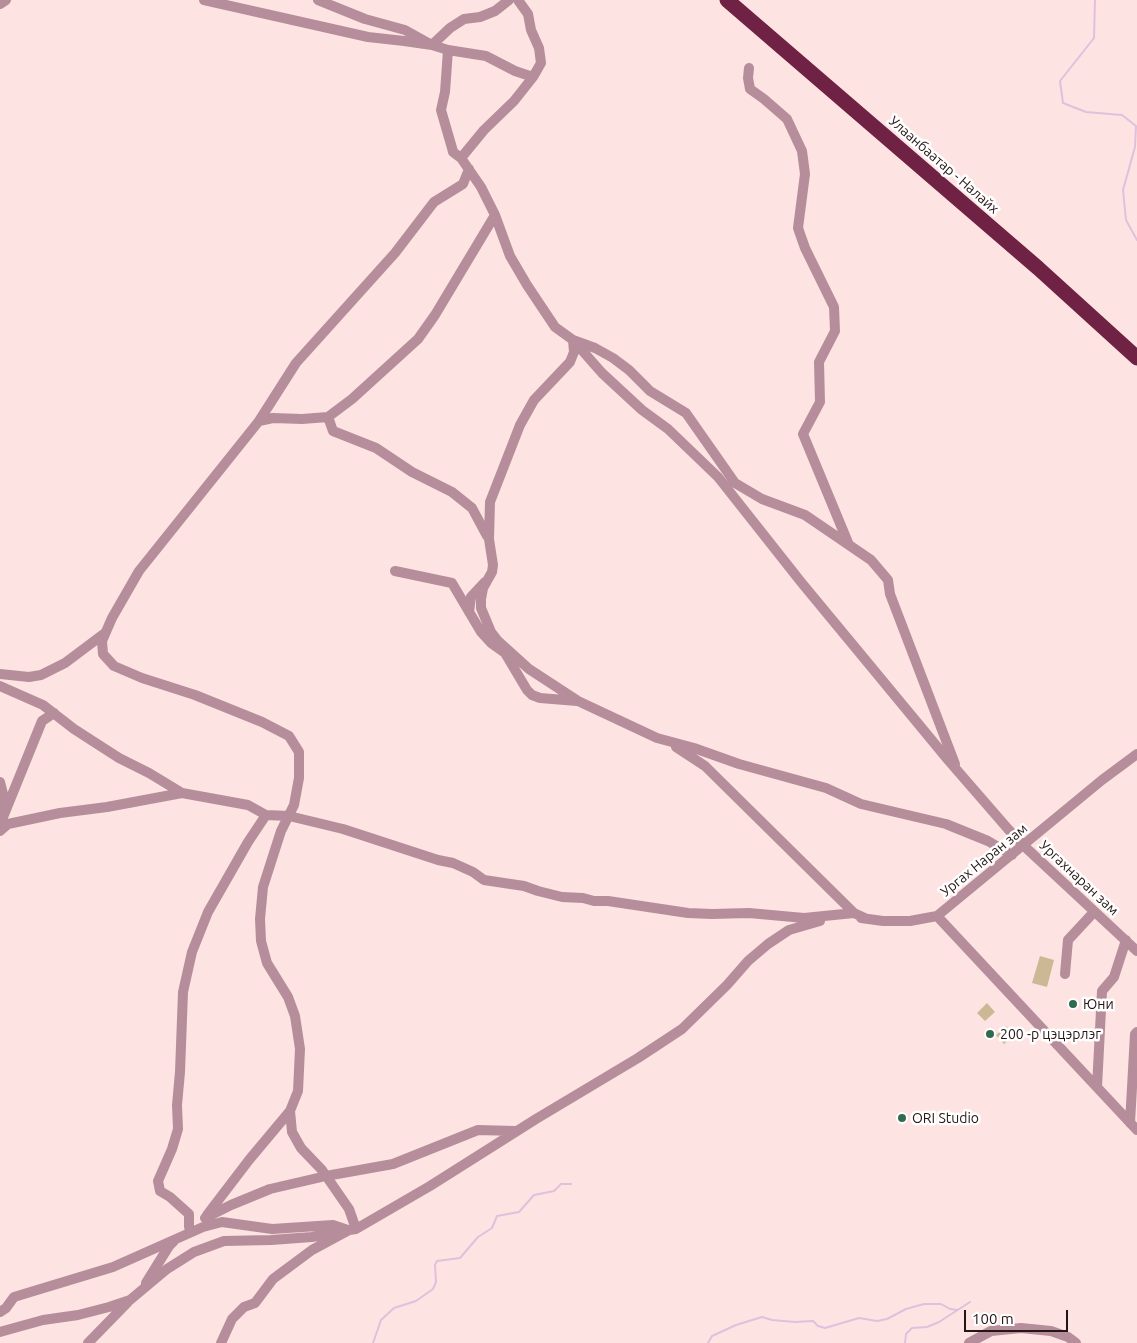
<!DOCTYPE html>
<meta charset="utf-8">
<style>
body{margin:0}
#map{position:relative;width:1137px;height:1343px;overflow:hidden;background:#fde4e2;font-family:Ubuntu,sans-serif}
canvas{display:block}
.scale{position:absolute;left:964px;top:1310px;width:104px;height:22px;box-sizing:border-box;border:2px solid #241615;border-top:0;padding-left:6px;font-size:15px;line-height:18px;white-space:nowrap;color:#241615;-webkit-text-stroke:4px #fff;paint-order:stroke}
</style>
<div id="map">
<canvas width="1137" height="1343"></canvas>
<div class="scale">100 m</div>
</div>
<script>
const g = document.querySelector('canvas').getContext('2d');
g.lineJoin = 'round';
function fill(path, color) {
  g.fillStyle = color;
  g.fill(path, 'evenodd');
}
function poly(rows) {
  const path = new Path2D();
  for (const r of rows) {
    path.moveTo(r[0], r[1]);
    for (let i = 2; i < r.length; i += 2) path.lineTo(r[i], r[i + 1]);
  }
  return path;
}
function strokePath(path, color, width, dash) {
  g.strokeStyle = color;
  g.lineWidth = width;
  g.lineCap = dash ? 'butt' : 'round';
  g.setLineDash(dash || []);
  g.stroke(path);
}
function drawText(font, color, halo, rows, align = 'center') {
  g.font = font + ' Ubuntu,sans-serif';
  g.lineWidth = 5;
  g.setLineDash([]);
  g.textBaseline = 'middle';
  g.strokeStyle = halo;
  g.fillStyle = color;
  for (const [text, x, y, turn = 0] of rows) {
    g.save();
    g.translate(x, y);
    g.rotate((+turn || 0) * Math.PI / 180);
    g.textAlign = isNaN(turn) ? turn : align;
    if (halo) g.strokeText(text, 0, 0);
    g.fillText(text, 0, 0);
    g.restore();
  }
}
const green = poly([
 [1040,956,1054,960,1047,987,1032,983],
 [987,1003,995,1012,985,1021,977,1013],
 [1006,1026,1014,1035,1004,1044,996,1035]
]);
const stream = poly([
 [1095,0,1094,38,1060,81,1063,103,1086,112,1122,115,1136,126,1135,147,1123,190,1126,220,1137,240],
 [373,1343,381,1320,394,1308,416,1301,433,1289,436,1282,435,1265,437,1261,460,1258,478,1237,492,1228,497,1216,519,1212,534,1195,554,1191,561,1184,571,1184],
 [708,1343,712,1336,736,1325,762,1317,772,1320,795,1322,813,1321,818,1326,825,1328,859,1318,877,1321,887,1319,906,1309,924,1304,941,1304,950,1309,958,1310],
 [905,1343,906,1334,912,1328,927,1327,939,1322,970,1302]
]);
const minor = poly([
 [204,0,368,37,404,41,432,45,448,50,486,56,515,71,533,77],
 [318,0,365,19,405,30,432,45,450,28,464,19,480,17,495,11,509,0],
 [0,4,6,0],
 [448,50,445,92,441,110,452,148,453,152,461,158,481,187,495,215,510,256,527,285,555,327,573,340,602,373,642,410,668,429,718,477,801,582,949,761,1008,829,1023,845,1137,951],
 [749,68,748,78,750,89,764,99,787,119,802,151,805,174,798,228,805,248,834,307,835,331,819,362,820,402,803,434,849,545,871,560,888,580,890,594,955,764],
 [461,158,484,130,514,101,533,77,541,63,539,48,531,30,528,14,518,0],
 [328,417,333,431,376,448,412,472,452,492,472,508,487,536],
 [259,421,296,363,395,253,434,202,463,184,469,169],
 [849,545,805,515,762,499,735,483,686,413,650,391,629,370,613,358,595,348,573,340,574,352,570,362,534,400,520,425,490,502,489,539,493,565,492,572,483,588,481,599,481,608,491,632,498,641,529,669,578,701,657,738,694,748,739,764,826,788,861,804,946,824,988,841,1012,855],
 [395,571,452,583,481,632,491,643,505,653,527,690,532,695,540,698,577,701],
 [469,612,471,597,485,582],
 [0,674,29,677,41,675,65,663,105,633],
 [0,686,43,705,74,729,119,758,149,773,182,793,248,805,266,815,289,816,343,829,438,860,453,863,473,872,484,880,524,886,538,891,562,897,583,898,594,901,608,901,688,913,712,914,749,913,804,918,854,913,867,919],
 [676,747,705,766,854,913],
 [1137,754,1102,780,937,916,1137,1130],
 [0,782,5,802,1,822,42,721,54,713],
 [0,831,8,824,60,813,107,807,182,793],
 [861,918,883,921,910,921,937,916],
 [1065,974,1068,940,1094,912],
 [1097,1087,1102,991,1114,977,1126,940],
 [1130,1123,1135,1034,1137,1032],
 [207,1215,249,1160,290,1111],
 [205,1218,231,1205,270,1189,326,1176,393,1164,478,1130,515,1131],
 [189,1227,189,1214,170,1197,160,1191,158,1181,172,1149,178,1129,177,1105,180,1072,183,992,192,952,208,912,248,842,266,815],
 [356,1229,349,1209,322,1170,301,1148,292,1132,290,1111,298,1091,300,1049,295,1016,288,997,267,963,261,941,260,919,263,887,281,831,294,805,299,778,299,752,289,736,262,722,195,695,142,678,114,666,103,654,102,641,112,618,139,571,259,421,273,418,302,419,328,417,352,399,418,339,435,315,495,215],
 [146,1283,169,1246,174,1241],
 [0,1312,6,1308,14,1297,113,1267,203,1227,222,1222,272,1229,333,1225,348,1230],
 [0,1332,43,1320,78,1315,109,1307,130,1300,167,1269,194,1252,224,1241,271,1240,312,1237,340,1232],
 [88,1343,128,1302],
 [221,1343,232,1319,244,1307,255,1303,273,1279,312,1250,349,1230,356,1229,430,1186,536,1119,638,1058,682,1029,727,985,748,961,768,944,789,930,820,921],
 [969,1343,991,1331,1021,1328,1051,1331,1068,1337,1076,1343]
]);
const highway = poly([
 [727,0,1038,268,1137,358]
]);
const markers = [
 [1073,1004,5,"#316951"],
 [990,1034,5,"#316951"],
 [902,1118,5,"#316951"]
];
const streetNames = [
 ["Улаанбаатар - Налайх",944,165,41],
 ["Ургах Наран зам",984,860,-39],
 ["Ургахнаран зам",1079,878,43]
];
const poiNames = [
 ["Юни",1083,1004],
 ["200 -р цэцэрлэг",1000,1034],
 ["ORI Studio",912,1118]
];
fill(green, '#cdb896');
strokePath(stream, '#e0c0dd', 2);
strokePath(minor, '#b68e9b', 10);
strokePath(highway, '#6f2244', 15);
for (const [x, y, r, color] of markers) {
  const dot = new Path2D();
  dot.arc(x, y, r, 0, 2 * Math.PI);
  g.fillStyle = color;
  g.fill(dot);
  strokePath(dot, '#fff', 2);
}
drawText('14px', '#241615', '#fff', streetNames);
drawText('14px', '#241615', '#fff', poiNames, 'left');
</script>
